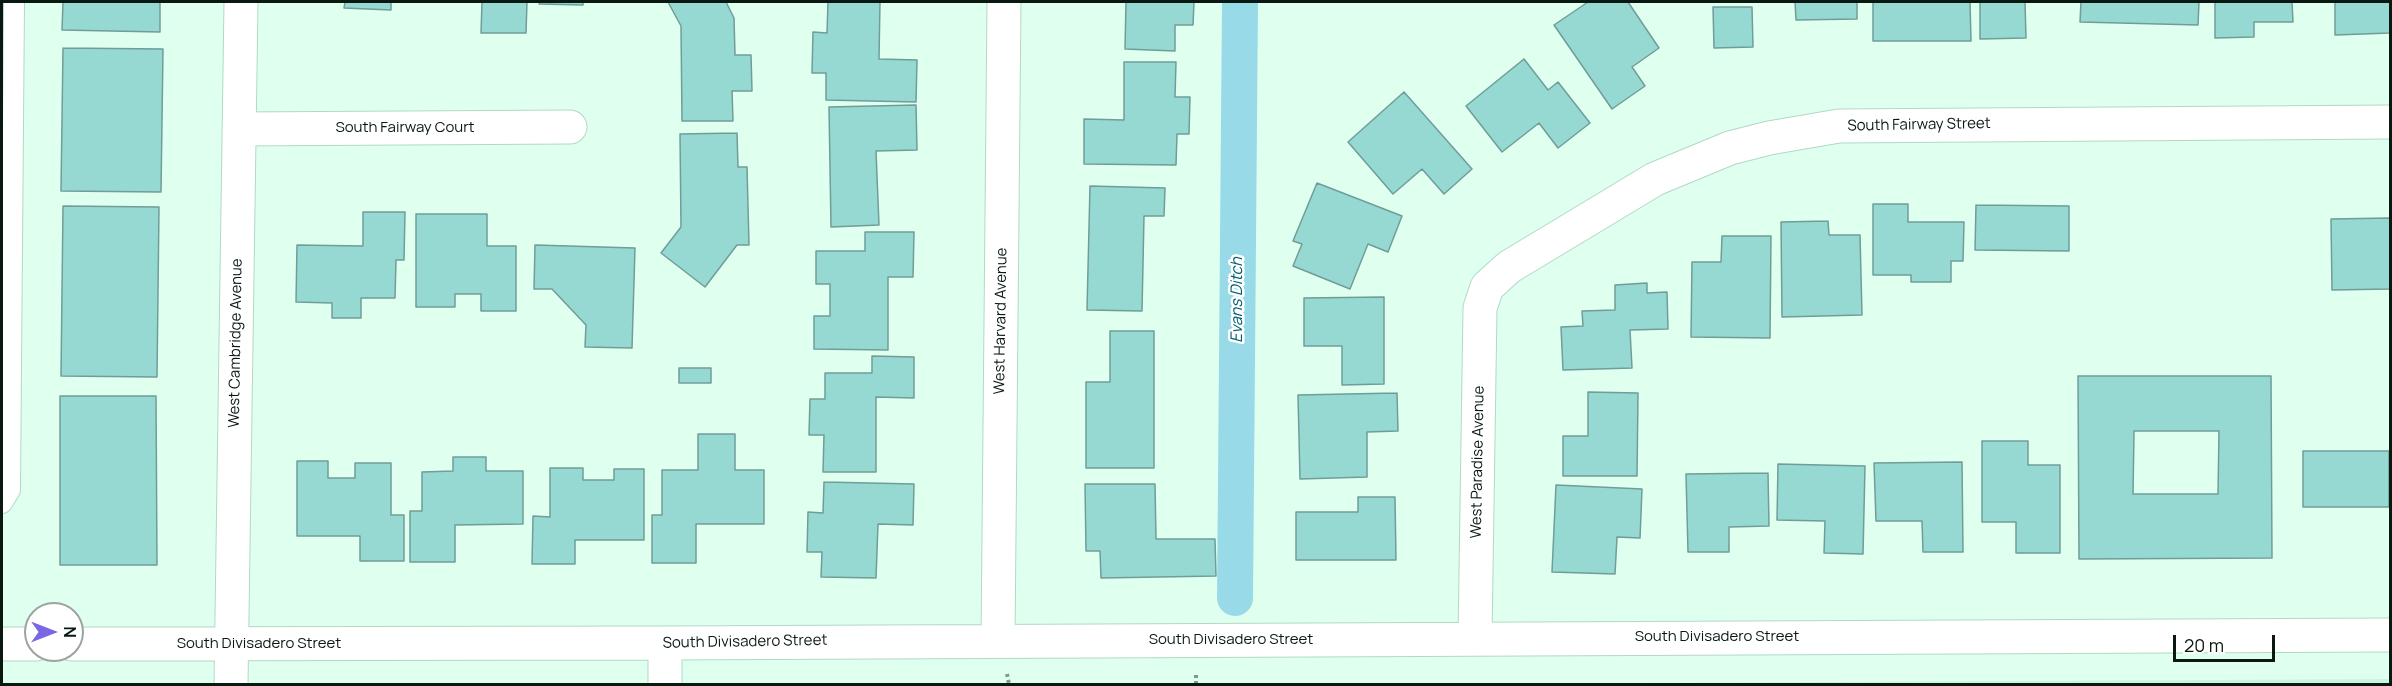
<!DOCTYPE html>
<style>
body{margin:0}
#map{position:relative;width:2392px;height:686px;overflow:hidden;background:#dfffef;font-family:Manrope,sans-serif}
canvas{display:block}
.frame{position:absolute;inset:0;border:3px solid #091811;pointer-events:none}
.north{position:absolute;left:24px;top:602px;width:60px;height:60px;box-sizing:border-box;background:#fff;border:2px solid #9da3a0;border-radius:50%;rotate:90deg;font-size:16px;font-weight:700;line-height:24px;text-align:center;color:#091811}
.north::after{content:'';display:block;margin:auto;width:21px;height:27px;background:#7a67e3;clip-path:polygon(50% 0,100% 100%,50% 72%,0 100%)}
.scale{position:absolute;left:2173px;top:635px;width:102px;height:27px;box-sizing:border-box;border:3px solid #091811;border-top:0;padding-left:8px;font-size:18px;line-height:21px;white-space:nowrap;color:#091811;-webkit-text-stroke:4px #fff;paint-order:stroke}
</style>
<div id="map">
<canvas width="2392" height="686"></canvas>
<div class="frame"></div>
<div class="north">N</div>
<div class="scale">20 m</div>
</div>
<script>
const g = document.querySelector('canvas').getContext('2d');
g.lineJoin = 'round';
function fill(path, color) {
  g.fillStyle = color;
  g.fill(path, 'evenodd');
}
function poly(rows) {
  const path = new Path2D();
  for (const r of rows) {
    path.moveTo(r[0], r[1]);
    for (let i = 2; i < r.length; i += 2) path.lineTo(r[i], r[i + 1]);
  }
  return path;
}
function strokePath(path, color, width, dash) {
  g.strokeStyle = color;
  g.lineWidth = width;
  g.lineCap = dash ? 'butt' : 'round';
  g.setLineDash(dash || []);
  g.stroke(path);
}
function drawText(font, color, halo, rows, align = 'center') {
  g.font = font + ' Manrope,sans-serif';
  g.lineWidth = 5;
  g.setLineDash([]);
  g.textBaseline = 'middle';
  g.strokeStyle = halo;
  g.fillStyle = color;
  for (const [text, x, y, turn = 0] of rows) {
    g.save();
    g.translate(x, y);
    g.rotate((+turn || 0) * Math.PI / 180);
    g.textAlign = isNaN(turn) ? turn : align;
    if (halo) g.strokeText(text, 0, 0);
    g.fillText(text, 0, 0);
    g.restore();
  }
}
const built = poly([
 [2390,679,2390,684,1449,684]
]);
const canal = poly([
 [1235,598,1240,2]
]);
const building = poly([
 [63,2,160,2,160,32,62,30,63,2],
 [345,2,391,2,391,10,344,8,345,2],
 [482,2,527,2,526,33,481,33,482,2],
 [540,2,583,2,583,5,539,4,540,2],
 [668,2,726,2,734,18,735,55,751,55,752,91,732,91,733,121,682,121,681,26,668,2],
 [828,2,880,2,879,59,917,60,916,102,826,100,826,73,812,73,813,32,827,33,828,2],
 [1126,2,1194,2,1193,25,1175,25,1175,51,1125,49,1126,2],
 [1588,2,1628,2,1659,48,1632,67,1645,86,1612,109,1554,25,1588,2],
 [1795,2,1857,2,1857,19,1796,20,1795,2],
 [1873,2,1970,2,1971,41,1873,41,1873,2],
 [1980,2,2025,2,2026,38,1980,39,1980,2],
 [2081,2,2199,2,2198,25,2080,22,2081,2],
 [2215,2,2292,2,2293,22,2254,22,2254,37,2215,38,2215,2],
 [2335,2,2390,2,2390,33,2335,35,2335,2],
 [1713,7,1752,7,1753,47,1714,48,1713,7],
 [63,48,163,49,161,192,61,191,63,48],
 [1524,59,1548,90,1558,82,1590,123,1558,148,1539,123,1502,152,1466,106,1524,59],
 [1124,62,1176,62,1175,97,1190,97,1189,134,1177,134,1176,165,1084,164,1084,119,1124,120,1124,62],
 [1404,92,1472,169,1444,194,1422,169,1393,194,1348,142,1404,92],
 [916,105,917,150,876,151,879,225,831,227,829,107,916,105],
 [737,133,738,167,747,167,749,245,737,245,705,287,661,253,681,227,680,134,737,133],
 [1317,183,1402,216,1388,252,1368,244,1350,289,1293,266,1302,244,1293,241,1317,183],
 [1090,186,1165,188,1164,216,1144,216,1142,311,1087,310,1090,186],
 [1873,204,1908,204,1908,222,1964,222,1963,261,1951,261,1951,282,1911,282,1911,275,1873,275,1873,204],
 [1976,205,2069,206,2069,251,1975,250,1976,205],
 [63,206,159,207,157,377,61,376,63,206],
 [363,212,405,212,404,260,396,260,395,298,361,298,361,318,332,318,332,303,296,302,297,245,363,246,363,212],
 [416,214,487,214,487,246,516,246,516,311,481,311,481,294,455,294,455,307,416,307,416,214],
 [2390,218,2390,289,2332,290,2331,219,2390,218],
 [1828,221,1829,235,1860,235,1862,315,1782,317,1781,222,1828,221],
 [865,232,914,232,913,277,888,277,888,350,814,349,814,316,830,316,830,284,816,284,816,251,865,251,865,232],
 [1722,236,1771,236,1770,338,1691,337,1692,262,1721,262,1722,236],
 [535,245,635,248,632,348,585,347,586,325,552,289,534,289,535,245],
 [1647,283,1647,293,1667,292,1668,329,1630,330,1632,368,1563,370,1561,327,1583,326,1582,311,1615,310,1615,285,1647,283],
 [1384,297,1384,384,1342,385,1342,346,1304,346,1304,298,1384,297],
 [1110,331,1154,331,1154,468,1086,468,1086,382,1110,382,1110,331],
 [872,356,914,357,914,398,876,397,876,472,823,472,824,435,809,435,810,399,825,399,825,373,872,373,872,356],
 [679,368,711,368,711,383,679,383,679,368],
 [2078,376,2271,376,2272,558,2079,559,2078,376],
 [2134,431,2219,431,2218,494,2133,494,2134,431],
 [1588,392,1638,393,1637,476,1563,476,1563,436,1588,436,1588,392],
 [1397,393,1398,431,1367,432,1367,477,1300,479,1298,395,1397,393],
 [60,396,156,396,157,565,60,565,60,396],
 [698,434,735,434,735,470,764,470,764,524,696,524,696,563,652,563,652,515,662,515,662,470,698,470,698,434],
 [1982,441,2028,441,2028,465,2060,465,2060,553,2016,553,2016,522,1982,522,1982,441],
 [2303,451,2389,451,2389,507,2303,507,2303,451],
 [453,457,486,457,486,471,523,471,523,524,455,525,455,562,410,562,410,511,422,511,422,472,453,471,453,457],
 [297,461,328,461,328,478,355,478,355,463,391,463,391,515,404,515,404,561,360,561,360,536,297,536,297,461],
 [1962,462,1963,552,1923,552,1922,521,1876,521,1874,463,1962,462],
 [1778,464,1865,466,1863,554,1824,553,1825,521,1777,520,1778,464],
 [550,468,583,468,583,480,614,480,614,469,644,469,644,540,575,540,575,564,532,564,533,516,550,517,550,468],
 [1768,473,1769,526,1729,527,1729,552,1688,552,1686,474,1768,473],
 [824,482,914,484,913,525,878,524,876,578,821,577,822,552,807,552,808,512,823,513,824,482],
 [1085,484,1155,484,1156,539,1215,539,1216,576,1101,578,1100,551,1086,551,1085,484],
 [1556,485,1642,489,1640,538,1617,537,1615,574,1552,572,1556,485],
 [1358,497,1395,497,1396,560,1296,560,1296,512,1358,512,1358,497]
]);
const path = poly([
 [1007,674,1009,684],
 [1196,684,1196,674]
]);
const lane = poly([
 [2,503,10,490,14,2]
]);
const street = poly([
 [239,129,570,127],
 [1475,638,1480,308,1487,287,1509,267,1655,179,1730,148,1769,138,1839,126,2390,122],
 [998,640,1004,2],
 [2,644,36,644],
 [72,644,665,643,2390,635],
 [231,684,241,2],
 [665,684,665,643]
]);
const streetNames = [
 ["South Fairway Street",1919,125,-1],
 ["South Fairway Court",405,128],
 ["West Harvard Avenue",1001,321,-89],
 ["West Cambridge Avenue",236,343,-89],
 ["West Paradise Avenue",1478,462,-89],
 ["South Divisadero Street",1717,637],
 ["South Divisadero Street",1231,640],
 ["South Divisadero Street",745,642,-1],
 ["South Divisadero Street",259,644]
];
const waterNames = [
 ["Evans Ditch",1238,300,-90]
];
fill(built, '#c7f7df');
strokePath(canal, '#99dae8', 36);
fill(building, '#96d9d2');
strokePath(building, '#709d98', 1.5);
strokePath(lane, '#b2d9c5', 22);
strokePath(street, '#b2d9c5', 35);
strokePath(path, '#81998d', 4, [3, 3]);
strokePath(lane, '#fff', 20);
strokePath(street, '#fff', 33);
drawText('15px', '#091811', '#fff', streetNames);
drawText('italic 16px', '#00606f', '#fff', waterNames);
</script>
